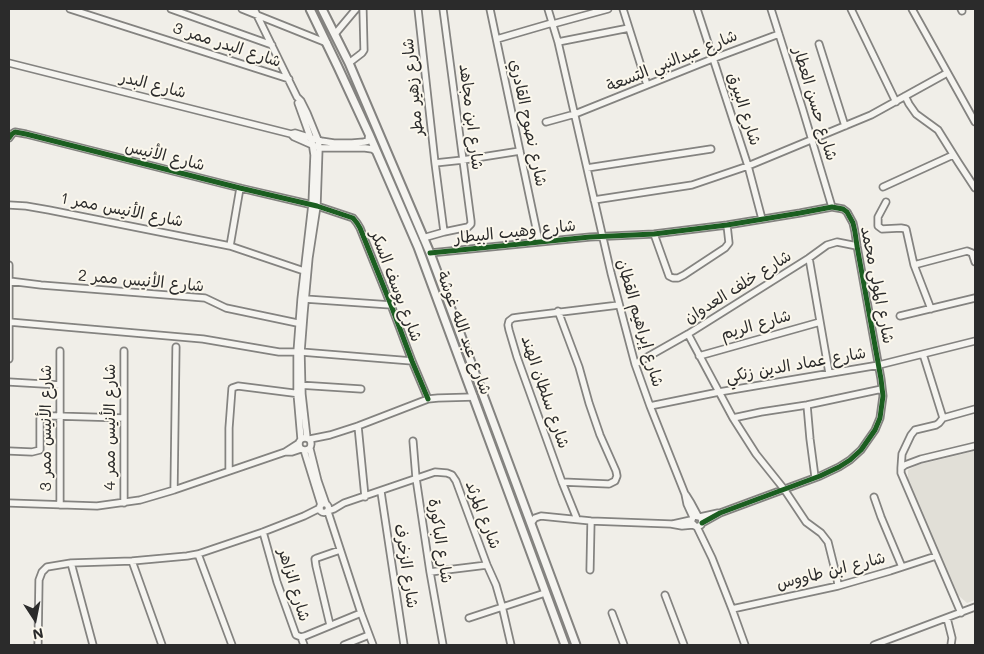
<!DOCTYPE html>
<meta charset="utf-8">
<style>
body{margin:0}
#map{position:relative;width:984px;height:654px;overflow:hidden;background:#f0eee8;font-family:Mali,sans-serif}
canvas{display:block}
.frame{position:absolute;inset:0;border:10px solid #2b2b2b;pointer-events:none}
.north{position:absolute;left:10px;top:594px;width:50px;height:50px;-webkit-text-stroke:4px #fbf7ec;paint-order:stroke;rotate:169deg;font-size:14px;font-weight:700;line-height:20px;text-align:center;color:#2b2b2b}
.north::after{content:'';display:block;margin:auto;width:18px;height:22px;background:#2b2b2b;clip-path:polygon(50% 0,100% 100%,50% 72%,0 100%)}
</style>
<div id="map">
<canvas width="984" height="654"></canvas>
<div class="frame"></div>
<div class="north">N</div>
</div>
<script>
const g = document.querySelector('canvas').getContext('2d');
g.lineJoin = 'round';
function fill(path, color) {
  g.fillStyle = color;
  g.fill(path, 'evenodd');
}
function poly(rows) {
  const path = new Path2D();
  for (const r of rows) {
    if (r.length === 3) {
      path.moveTo(r[0] + r[2], r[1]);
      path.arc(r[0], r[1], r[2], 0, 2 * Math.PI);
      continue;
    }
    path.moveTo(r[0], r[1]);
    for (let i = 2; i < r.length; i += 2) path.lineTo(r[i], r[i + 1]);
  }
  return path;
}
function strokePath(path, color, width, dash) {
  g.strokeStyle = color;
  g.lineWidth = width;
  g.lineCap = dash ? 'butt' : 'round';
  g.setLineDash(dash || []);
  g.stroke(path);
}
function drawText(font, color, halo, rows, align = 'center') {
  g.font = font + ' Mali,"Playpen Sans Arabic",sans-serif';
  g.lineWidth = 4;
  g.setLineDash([]);
  g.textBaseline = 'middle';
  g.strokeStyle = halo;
  g.fillStyle = color;
  for (const [text, x, y, turn = 0] of rows) {
    g.save();
    g.translate(x, y);
    g.rotate((+turn || 0) * Math.PI / 180);
    g.textAlign = isNaN(turn) ? turn : align;
    if (halo) g.strokeText(text, 0, 0);
    g.fillText(text, 0, 0);
    g.restore();
  }
}
const green = poly([
 [975,451,975,600,967,603,958,595,908,481,908,470,917,465]
]);
const minor = poly([
 [70,9,289,79],
 [171,9,272,45],
 [242,9,327,43],
 [254,9,297,97,301,101,307,113,318,140,319,148,317,206,309,258,304,313,301,352,302,394,307,438],
 [418,9,435,163,444,232,468,227,471,224,471,221,443,9],
 [490,9,539,242],
 [548,9,558,42,611,273,635,364,650,406,685,494,687,504,693,517,691,522,695,526,697,527,701,525,702,520,700,517,695,516,693,517],
 [623,9,647,85],
 [697,9,748,166,762,219],
 [771,9,802,107,832,207],
 [851,9,896,102],
 [912,9,975,122],
 [961,9,962,11],
 [553,24,608,9],
 [335,34,356,9],
 [497,39,552,23],
 [558,42,629,28],
 [819,44,845,126],
 [9,63,291,134,294,137,319,148,365,148,372,149,377,152],
 [349,63,362,53,364,50,363,9],
 [905,96,909,104,916,114,938,130,958,162,975,188],
 [298,103,312,142,314,155,312,204,301,299,297,352,297,393,301,439],
 [546,122,575,114,712,59,779,34],
 [291,134,295,133,321,141,334,143,352,143,364,142,368,141,369,134],
 [9,138,12,134,15,132,26,134,240,188,317,206,353,218,357,223,360,228,391,305,412,361,428,399],
 [435,163,463,160,520,151],
 [587,168,711,149],
 [883,187,953,155],
 [594,200,692,185,748,166,871,115,947,73],
 [886,202,878,217,878,226,882,229,901,228,906,229,914,265,931,309],
 [9,205,26,206,49,210,230,246,304,271],
 [654,234,669,276,673,278,678,278,684,275,725,248,729,243,727,225],
 [423,238,444,232],
 [230,246,240,188],
 [430,253,590,237,654,234,727,225,800,213,832,207,843,209,847,212,853,223,855,232,857,246,881,379,883,396,880,418,875,430,861,450,850,460,839,467,820,476,720,513,702,523],
 [809,258,829,373],
 [9,265,9,359],
 [914,265,967,251,972,253,975,262],
 [9,281,41,285,205,298,226,308,302,324],
 [305,299,391,305],
 [558,311,579,367,589,403,600,435,616,471,617,476,615,481,609,484,562,482],
 [900,316,975,298],
 [9,322,203,339,279,352,301,352,412,361],
 [688,334,733,418,756,454,784,489,806,522,821,533,828,542,837,578,838,586],
 [124,351,124,503],
 [923,354,943,418,975,409],
 [699,356,820,322],
 [635,364,688,334,809,258,827,245,837,242,857,246],
 [9,382,60,385],
 [299,385,361,389],
 [807,405,810,439,815,477],
 [650,406,719,392,879,365,975,341],
 [733,418,761,412,807,405,882,389],
 [358,426,365,497],
 [305,444,6],
 [310,439,330,435,358,426,428,399,438,398,474,397],
 [413,441,416,478,430,572,443,645],
 [310,449,318,481,326,504],
 [304,450,321,505],
 [9,451,32,452,40,450,40,419,42,416,55,416,124,418],
 [285,452,299,443],
 [901,468,902,454,911,435,915,430,936,425,939,423,943,418],
 [229,471,229,428,232,388,238,386,301,394],
 [174,490,176,347],
 [381,492,404,645],
 [686,495,691,503,698,516],
 [874,497,881,517,902,567],
 [9,503,97,506,140,500,174,490,285,452,292,452,301,449],
 [324,508,4.5],
 [60,505,60,351],
 [328,511,334,509,344,503,435,472,447,473,452,475,456,481,487,565,496,585,502,606,511,645],
 [328,512,361,613,373,645],
 [700,517,718,513],
 [577,519,562,482,517,357,509,330,508,325,509,321,513,318,520,317,619,305],
 [531,523,535,518,541,516,591,521,671,524,682,526,693,525],
 [673,524,691,520],
 [697,527,712,558,732,609,745,645],
 [263,532,277,582,296,635,301,637,305,636,361,613],
 [198,554,232,645],
 [132,561,162,645],
 [71,563,93,645],
 [590,570,591,521],
 [430,572,487,565],
 [665,595,684,645],
 [732,609,838,586,890,571,936,556],
 [612,613,624,645],
 [961,613,901,473,901,468,905,465,921,459,975,446],
 [469,618,545,593],
 [947,618,952,638,951,645],
 [330,625,316,566,315,559,317,558,340,550],
 [301,637,304,645],
 [38,645,39,580,42,572,47,567,71,563,132,561,187,556,198,554,263,532,304,516,320,508],
 [344,645,369,635],
 [874,645,975,607]
]);
const major = poly([
 [310,9,338,67,369,134,418,247,565,645],
 [322,9,349,63,430,253,498,435,576,645]
]);
const cycleway = poly([
 [9,138,12,134,15,132,26,134,240,188,317,206,353,218,357,223,360,228,391,305,412,361,428,399],
 [430,253,590,237,654,234,727,225,800,213,832,207,843,209,847,212,853,223,855,232,857,246,881,379,883,396,880,418,875,430,861,450,850,460,839,467,820,476,720,513,702,523]
]);
const streetNames = [
 ["شارع البدر ممر 3",227,45,18],
 ["شارع عبدالنبي التسعة",672,61,-22],
 ["شارع البدر",153,85,14],
 ["شارع زهير مطر",413,87,-96],
 ["شارع حسن العطار",815,104,73],
 ["شارع البيرق",744,109,72],
 ["شارع ابن مجاهد",471,117,83],
 ["شارع نصوح القادري",528,123,78],
 ["شارع الأنيس",165,156,14],
 ["شارع الأنيس ممر 1",122,210,11],
 ["شارع وهيب البيطار",515,232,-6],
 ["شارع الأنيس ممر 2",141,281,5],
 ["شارع المولى محمد",877,285,79],
 ["شارع يوسف السكر",396,286,69],
 ["شارع خلف العدوان",738,287,-32],
 ["شارع إبراهيم القطان",640,323,74],
 ["شارع الريم",756,325,-16],
 ["شارع عبد الله غوشة",464,333,70],
 ["شارع عماد الدين زنكي",796,365,-10],
 ["شارع سلطان الهند",545,392,71],
 ["شارع الأنيس ممر 4",110,427,-90],
 ["شارع الأنيس ممر 3",46,428,-90],
 ["شارع المرثد",483,515,69],
 ["شارع الباكورة",440,541,81],
 ["شارع الزخرف",406,566,81],
 ["شارع ابن طاووس",831,571,-14],
 ["شارع الزاهر",294,585,73]
];
fill(green, '#e1dfd7');
strokePath(minor, '#848380', 9);
strokePath(major, '#848380', 11);
strokePath(minor, '#f5f4f0', 5.5);
strokePath(major, '#f5f4f0', 7);
strokePath(cycleway, '#1b5e20', 5);
drawText('16px', '#2b2b2b', '#fbf7ec', streetNames);
</script>
